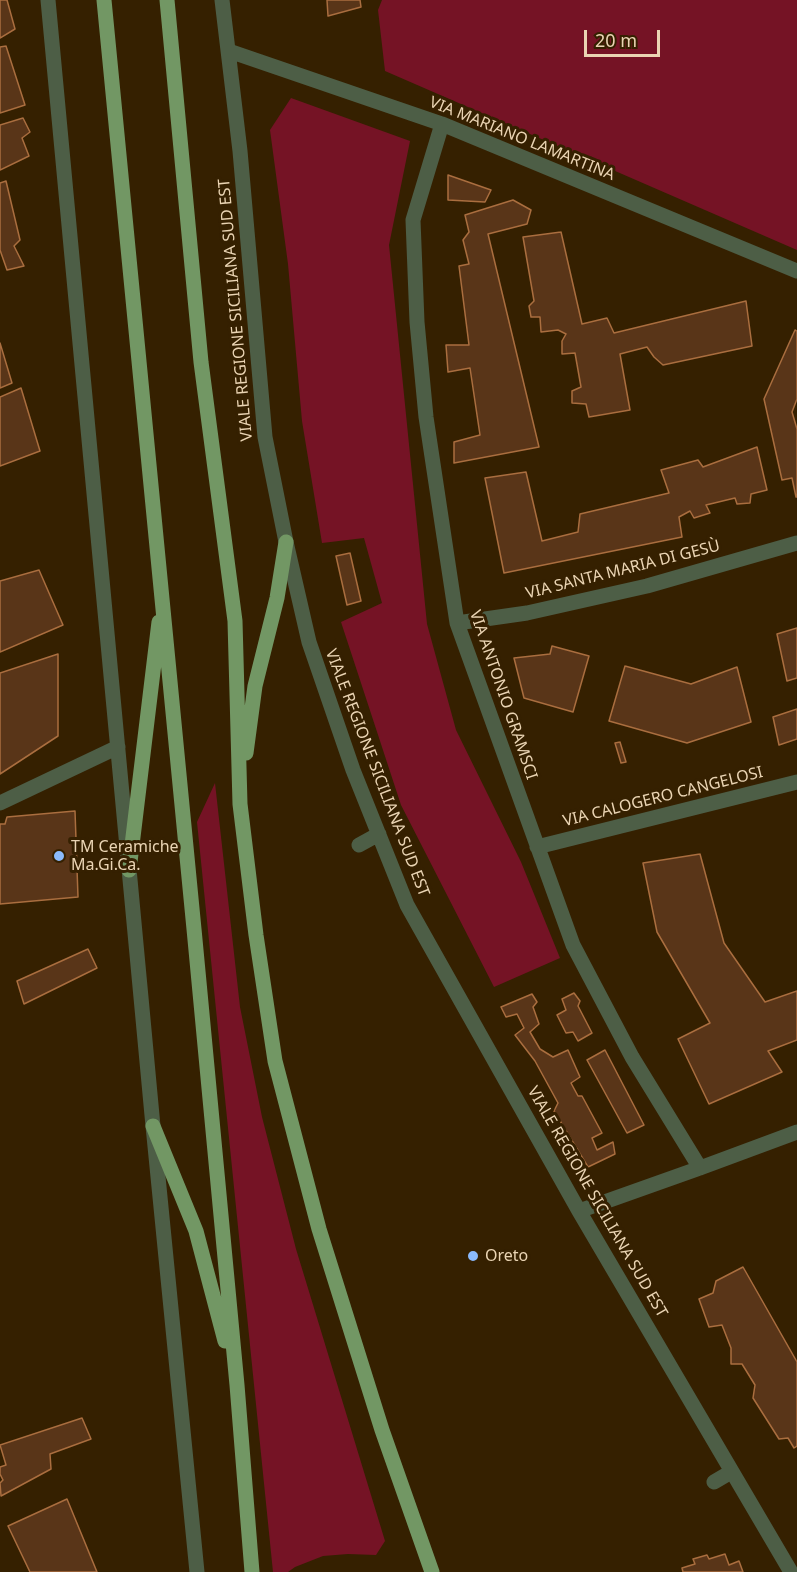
<!DOCTYPE html>
<meta charset="utf-8">
<style>
body{margin:0}
#map{position:relative;width:797px;height:1572px;overflow:hidden;background:#352000;font-family:"Noto Sans",sans-serif}
canvas{display:block}
.scale{position:absolute;left:584px;top:30px;width:76px;height:27px;box-sizing:border-box;border:3px solid #ead4b3;border-top:0;padding-left:8px;font-size:18px;line-height:21px;white-space:nowrap;color:#ead4b3;-webkit-text-stroke:4px #352000;paint-order:stroke}
</style>
<div id="map">
<canvas width="797" height="1572"></canvas>
<div class="scale">20 m</div>
</div>
<script>
const g = document.querySelector('canvas').getContext('2d');
g.lineJoin = 'round';
function fill(path, color) {
  g.fillStyle = color;
  g.fill(path, 'evenodd');
}
function poly(rows) {
  const path = new Path2D();
  for (const r of rows) {
    path.moveTo(r[0], r[1]);
    for (let i = 2; i < r.length; i += 2) path.lineTo(r[i], r[i + 1]);
  }
  return path;
}
function strokePath(path, color, width, dash) {
  g.strokeStyle = color;
  g.lineWidth = width;
  g.lineCap = dash ? 'butt' : 'round';
  g.setLineDash(dash || []);
  g.stroke(path);
}
function drawText(font, color, halo, rows, align = 'center') {
  g.font = font + ' "Noto Sans",sans-serif';
  g.lineWidth = 6;
  g.setLineDash([]);
  g.textBaseline = 'middle';
  g.strokeStyle = halo;
  g.fillStyle = color;
  for (const [text, x, y, turn = 0] of rows) {
    g.save();
    g.translate(x, y);
    g.rotate((+turn || 0) * Math.PI / 180);
    g.textAlign = isNaN(turn) ? turn : align;
    if (halo) g.strokeText(text, 0, 0);
    g.fillText(text, 0, 0);
    g.restore();
  }
}
const green = poly([
 [382,0,797,0,797,250,385,71,378,10],
 [291,98,410,141,389,245,427,624,456,730,521,862,560,958,494,987,401,805,341,622,382,603,364,538,322,543,302,421,288,264,270,130],
 [215,783,240,1007,262,1117,296,1249,385,1541,376,1555,348,1554,323,1556,295,1567,288,1572,273,1572,197,822]
]);
const building = poly([
 [0,0,7,0,15,29,0,38,0,0],
 [327,0,360,0,361,7,328,16,327,0],
 [6,46,25,105,0,113,0,47,6,46],
 [23,118,30,132,22,138,29,156,0,170,0,125,23,118],
 [448,175,491,190,485,202,448,200,448,175],
 [6,181,20,240,14,246,24,266,7,270,0,250,0,183,6,181],
 [513,200,531,210,527,224,488,234,539,447,454,463,454,442,480,435,470,368,448,372,446,345,469,345,459,266,469,264,463,240,469,232,465,215,513,200],
 [561,232,582,324,607,318,614,333,746,301,752,346,663,365,654,357,647,347,620,354,630,410,589,417,586,404,572,403,572,391,581,387,575,353,562,354,562,341,566,334,558,330,541,332,540,317,531,317,529,306,534,301,523,237,561,232],
 [795,330,797,331,797,399,792,412,797,429,797,497,796,497,792,478,782,480,764,399,795,330],
 [0,343,12,383,0,388,0,343],
 [21,388,40,451,0,466,0,397,21,388],
 [757,447,767,490,751,494,750,503,737,504,735,498,706,505,710,513,694,518,690,511,679,517,682,537,504,573,485,478,526,472,542,541,578,532,580,514,669,493,661,470,698,460,703,467,757,447],
 [350,553,361,601,347,605,336,556,350,553],
 [39,570,63,625,0,652,0,581,39,570],
 [797,628,797,678,787,681,777,634,797,628],
 [552,646,589,656,573,712,524,698,514,658,550,654,552,646],
 [58,654,58,736,0,774,0,673,58,654],
 [625,666,691,684,737,667,751,722,687,743,609,721,625,666],
 [797,709,797,739,779,745,773,717,797,709],
 [620,742,626,762,621,763,615,743,620,742],
 [75,811,78,897,0,904,0,824,5,824,7,817,75,811],
 [700,854,724,943,765,1002,797,991,797,1040,768,1051,782,1072,709,1104,678,1039,710,1023,657,932,643,863,700,854],
 [88,949,97,968,24,1004,17,981,88,949],
 [574,993,580,1001,578,1006,592,1033,578,1041,573,1032,566,1033,557,1015,566,1010,562,999,574,993],
 [532,994,537,1002,533,1007,539,1024,530,1032,540,1049,553,1057,568,1050,580,1077,571,1083,578,1096,582,1096,602,1133,592,1138,597,1150,613,1142,615,1154,588,1167,554,1111,558,1103,535,1061,515,1035,524,1028,517,1014,506,1017,501,1007,532,994],
 [605,1050,644,1125,627,1133,587,1060,605,1050],
 [743,1267,797,1362,797,1446,794,1448,788,1438,779,1439,753,1398,755,1385,742,1364,731,1364,731,1348,722,1325,709,1327,699,1299,713,1293,716,1281,743,1267],
 [82,1418,91,1439,50,1454,51,1469,1,1496,0,1483,3,1480,0,1474,0,1467,6,1465,0,1445,82,1418],
 [67,1499,97,1572,30,1572,8,1526,67,1499],
 [725,1554,729,1565,739,1561,743,1572,683,1572,682,1568,695,1564,693,1559,707,1555,709,1559,725,1554]
]);
const minor = poly([
 [48,0,153,1126,197,1572],
 [222,0,240,151,265,437,286,542,309,642,353,770,407,905,579,1211,791,1572],
 [229,51,442,124,797,271],
 [442,124,413,220,417,322,426,417,457,623,573,945,632,1057,700,1168],
 [457,623,527,613,647,586,797,543],
 [0,803,118,747],
 [359,845,379,834],
 [537,847,797,782],
 [579,1211,700,1168,797,1132],
 [714,1482,731,1472]
]);
const major = poly([
 [104,0,194,929,237,1385,252,1572],
 [167,0,201,362,235,621,240,804,256,935,275,1061,319,1229,382,1430,432,1572],
 [246,753,255,686,277,598,286,542],
 [129,870,159,622],
 [153,1126,196,1231,225,1341]
]);
const markers = [
 [59,856,6,"#8bbafc"],
 [473,1256,6,"#8bbafc"]
];
const streetNames = [
 ["VIA MARIANO LAMARTINA",522,139,22],
 ["VIALE REGIONE SICILIANA SUD EST",236,310,-95],
 ["VIA SANTA MARIA DI GESÙ",623,570,-14],
 ["VIA ANTONIO GRAMSCI",503,695,71],
 ["VIALE REGIONE SICILIANA SUD EST",377,773,69],
 ["VIA CALOGERO CANGELOSI",663,797,-14],
 ["VIALE REGIONE SICILIANA SUD EST",597,1202,60]
];
const poiNames = [
 ["TM Ceramiche",71,847],
 ["Ma.Gi.Ca.",71,865],
 ["Oreto",485,1256]
];
fill(green, '#751325');
fill(building, '#593518');
strokePath(building, '#aa6e3f', 1.5);
strokePath(minor, '#4d5e46', 15);
strokePath(major, '#729764', 15);
for (const [x, y, r, color] of markers) {
  const dot = new Path2D();
  dot.arc(x, y, r, 0, 2 * Math.PI);
  g.fillStyle = color;
  g.fill(dot);
  strokePath(dot, '#352000', 2);
}
drawText('16px', '#ead4b3', '#352000', streetNames);
drawText('16px', '#ead4b3', '#352000', poiNames, 'left');
</script>
